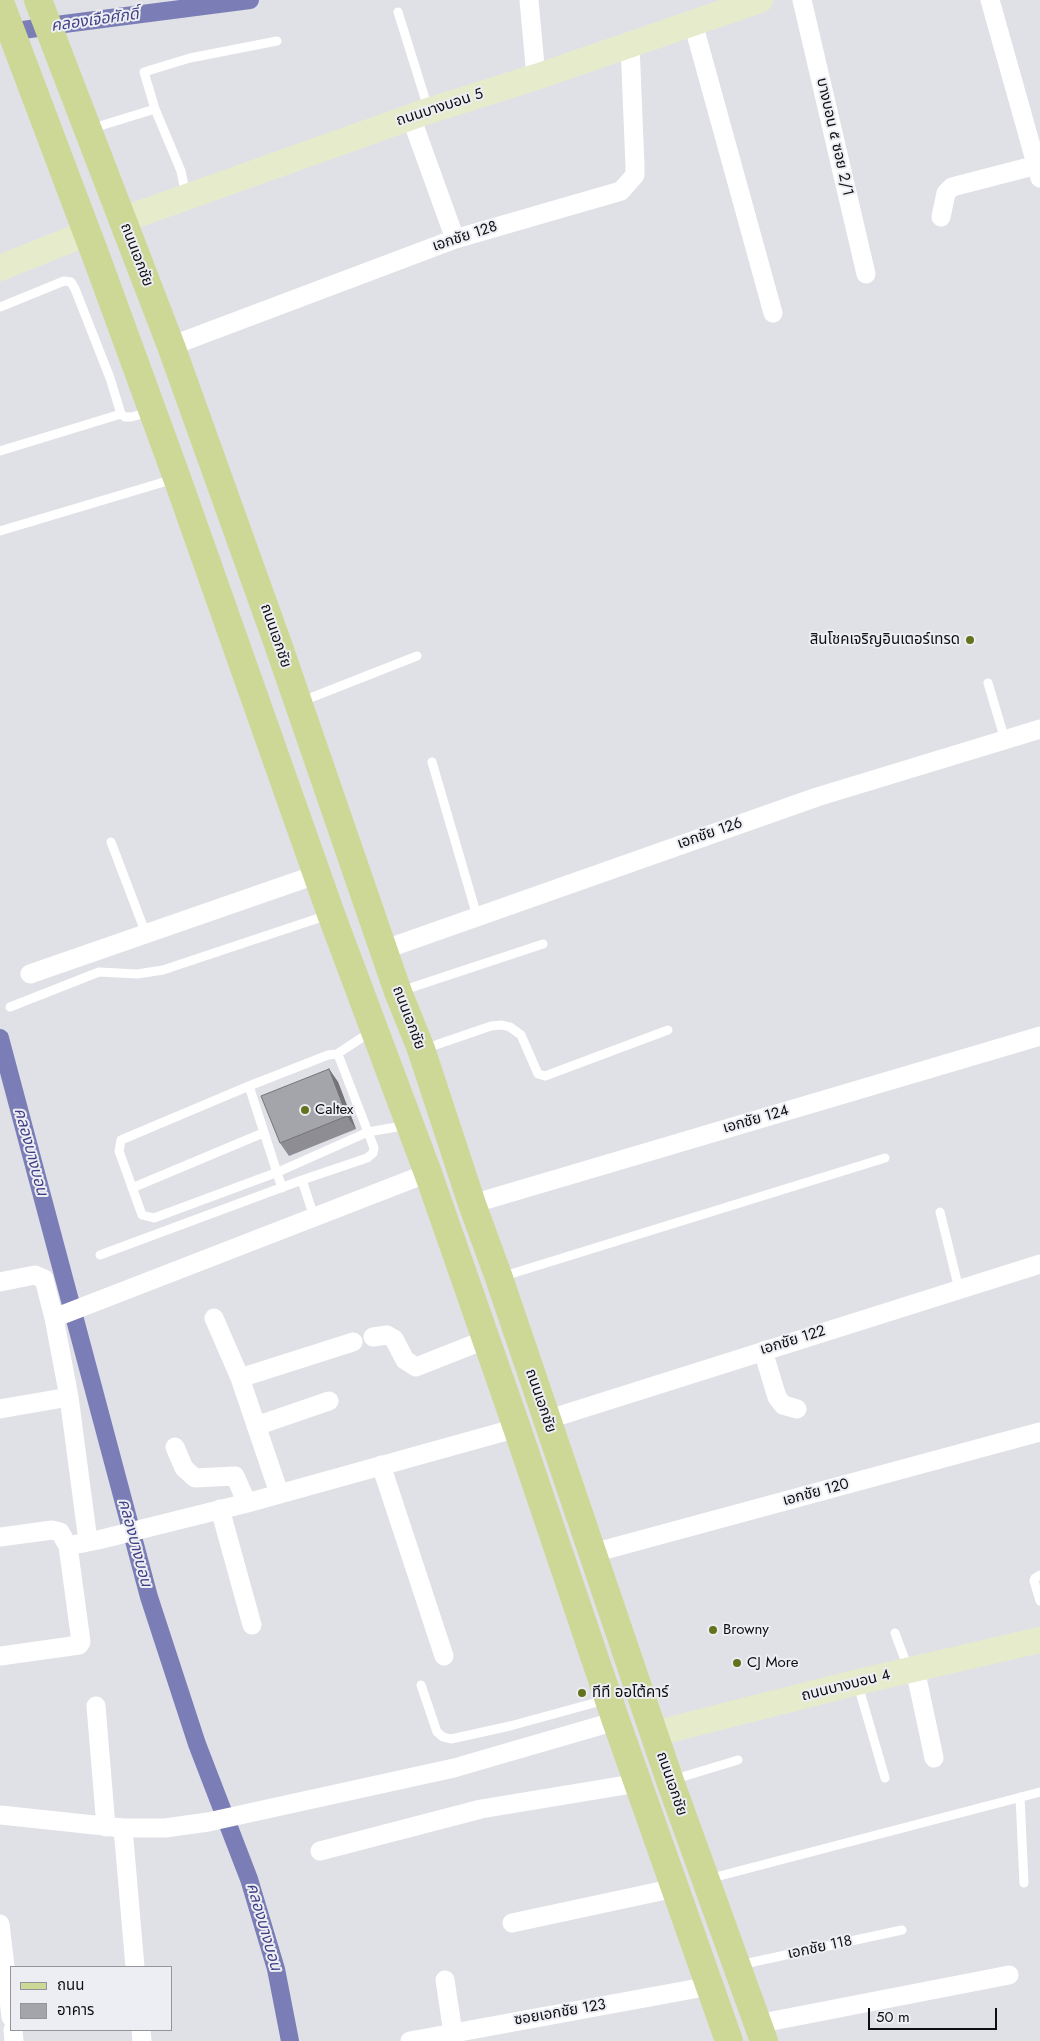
<!DOCTYPE html>
<meta charset="utf-8">
<style>
body{margin:0}
#map{position:relative;width:1040px;height:2041px;overflow:hidden;background:#e0e1e7;font-family:Jost,"Noto Sans Thai",sans-serif}
canvas{display:block}
.legend{position:absolute;left:10px;top:1966px;width:162px;height:65px;box-sizing:border-box;background:#edeef4;border:1px solid #949599;margin:0;padding:6px 9px;list-style:none;font-size:15px;color:#0f0f11}
.legend li{display:flex;align-items:center;gap:10px;height:25px}
.legend b{width:25px;border:1px solid #949599}
.scale{position:absolute;left:868px;top:2008px;width:129px;height:22px;box-sizing:border-box;border:2px solid #0f0f11;border-top:0;padding-left:6px;font-size:15px;line-height:18px;white-space:nowrap;color:#0f0f11;-webkit-text-stroke:4px #edeef4;paint-order:stroke}
</style>
<div id="map">
<canvas width="1040" height="2041"></canvas>
<ul class="legend">
<li><b style="height:6px;background:#cdd897"></b>ถนน</li>
<li><b style="height:14px;background:#a4a4ab"></b>อาคาร</li>
</ul>
<div class="scale">50 m</div>
</div>
<script>
const g = document.querySelector('canvas').getContext('2d');
g.lineJoin = 'round';
function poly(rows) {
  const path = new Path2D();
  for (const r of rows) {
    path.moveTo(r[0], r[1]);
    for (let i = 2; i < r.length; i += 2) path.lineTo(r[i], r[i + 1]);
  }
  return path;
}
function strokePath(path, color, width, dash) {
  g.strokeStyle = color;
  g.lineWidth = width;
  g.lineCap = dash ? 'butt' : 'round';
  g.setLineDash(dash || []);
  g.stroke(path);
}
function fill(path, color) {
  g.fillStyle = color;
  g.fill(path, 'evenodd');
}
function drawText(font, color, halo, rows, align = 'center') {
  g.font = font + ' Jost,"Noto Sans Thai",sans-serif';
  g.lineWidth = 4;
  g.setLineDash([]);
  g.textBaseline = 'middle';
  g.strokeStyle = halo;
  g.fillStyle = color;
  for (const [text, x, y, turn = 0] of rows) {
    g.save();
    g.translate(x, y);
    g.rotate((+turn || 0) * Math.PI / 180);
    g.textAlign = isNaN(turn) ? turn : align;
    if (halo) g.strokeText(text, 0, 0);
    g.fillText(text, 0, 0);
    g.restore();
  }
}
const canal = poly([
 [3,33,64,24,250,0],
 [0,1038,149,1597,197,1744,249,1879,276,1969,290,2041]
]);
const lane = poly([
 [398,12,428,108],
 [155,109,181,171,186,196],
 [90,129,155,109,144,72,190,58,277,41],
 [0,307,64,281,71,282,75,289,110,378,121,414,125,417,131,417,150,412],
 [0,451,121,414],
 [0,531,174,479],
 [988,683,1005,740],
 [300,702,417,656],
 [432,762,477,916],
 [111,842,146,934],
 [401,991,543,944],
 [10,1007,99,972,137,974,163,970,328,915],
 [424,1049,491,1026,502,1025,510,1027,521,1035,538,1074,545,1076,668,1030],
 [337,1054,372,1031],
 [249,1086,282,1188],
 [132,1188,263,1133],
 [940,1212,959,1289],
 [314,1217,302,1180,367,1158,373,1153,374,1148,368,1132,339,1057,337,1054,328,1055,249,1086,121,1140,119,1151,142,1215,154,1218,278,1172,368,1132,408,1125],
 [100,1255,302,1180],
 [501,1277,885,1158],
 [1040,1575,1035,1578,1034,1581,1040,1601],
 [895,1633,908,1668],
 [421,1685,437,1732,443,1737,451,1739,510,1726,605,1700],
 [858,1685,885,1778],
 [672,1780,738,1760],
 [1020,1797,1024,1883],
 [708,1879,1040,1792],
 [739,1965,902,1930]
]);
const street = poly([
 [529,0,536,77],
 [802,0,866,274],
 [990,0,1040,178],
 [693,23,773,313],
 [411,117,455,239],
 [941,217,946,193,952,187,1037,165],
 [171,346,455,239,621,191,635,175,635,166,630,45],
 [383,950,817,797,1040,729],
 [30,974,318,874],
 [472,1204,1040,1036],
 [0,1282,35,1275,44,1279,54,1318,69,1397,0,1409],
 [54,1318,428,1173],
 [214,1318,240,1378,279,1493],
 [373,1337,387,1335,394,1339,405,1360,416,1367,487,1339],
 [763,1351,777,1397,783,1405,797,1409],
 [240,1378,353,1342],
 [69,1397,88,1541],
 [546,1420,1040,1264],
 [256,1426,329,1401],
 [175,1447,184,1468,195,1478,235,1476,247,1503],
 [381,1465,444,1656],
 [220,1509,252,1625],
 [0,1537,52,1530,60,1532,68,1546,98,1540,247,1503,517,1428],
 [593,1553,1040,1432],
 [0,1656,79,1645,81,1642,68,1546],
 [915,1669,934,1758],
 [96,1706,106,1827],
 [0,1815,123,1828,165,1828,208,1822,454,1768,616,1721],
 [123,1828,135,1967],
 [320,1851,481,1809,638,1783],
 [512,1923,675,1888],
 [0,1924,11,2017],
 [445,1980,453,2033],
 [757,2024,1009,1975],
 [13,2030,14,2041],
 [141,2030,142,2041],
 [410,2041,710,1986]
]);
const secondary = poly([
 [122,220,428,111,536,77,760,0],
 [0,268,87,233],
 [653,1734,858,1682,1040,1640]
]);
const primary = poly([
 [38,0,171,346,279,647,398,992,421,1049,472,1204,499,1278,670,1781,764,2041],
 [0,2,97,259,177,478,331,914,428,1173,517,1428,616,1721,729,2041]
]);
const wall = poly([
 [329,1069,338,1082,356,1129,289,1156,280,1143]
]);
const shadedWall = poly([
 [329,1069,338,1082,356,1129,347,1116]
]);
const building = poly([
 [329,1069,347,1116,280,1143,261,1096,329,1069]
]);
const markers = [
 [970,640,5,"#65721d"],
 [305,1110,5,"#65721d"],
 [713,1630,5,"#65721d"],
 [737,1663,5,"#65721d"],
 [582,1693,5,"#65721d"]
];
const streetNames = [
 ["ถนนบางบอน 5",440,108,-18],
 ["บางบอน ๕ ซอย 2/1",834,137,77],
 ["เอกชัย 128",465,237,-18],
 ["ถนนเอกชัย",136,255,69],
 ["ถนนเอกชัย",275,636,71],
 ["เอกชัย 126",710,834,-19],
 ["ถนนเอกชัย",408,1018,69],
 ["เอกชัย 124",756,1120,-16],
 ["เอกชัย 122",793,1341,-17],
 ["ถนนเอกชัย",540,1401,71],
 ["เอกชัย 120",816,1493,-15],
 ["ถนนบางบอน 4",846,1686,-14],
 ["ถนนเอกชัย",671,1784,71],
 ["เอกชัย 118",820,1948,-12],
 ["ซอยเอกชัย 123",560,2013,-10]
];
const poiNames = [
 ["สินโชคเจริญอินเตอร์เทรด",960,640,"right"],
 ["Caltex",315,1110],
 ["Browny",723,1630],
 ["CJ More",747,1663],
 ["ทีที ออโต้คาร์",592,1693]
];
const waterNames = [
 ["คลองเจือศักดิ์",95,21,-8],
 ["คลองบางบอน",30,1152,75],
 ["คลองบางบอน",134,1543,75],
 ["คลองบางบอน",263,1927,74]
];
strokePath(canal, '#7b7eb6', 18);
strokePath(lane, '#fff', 9);
strokePath(street, '#fff', 19);
strokePath(secondary, '#e6eccb', 26);
strokePath(primary, '#cdd897', 28);
fill(wall, '#8d8d93');
fill(shadedWall, '#737378');
fill(building, '#a4a4ab');
strokePath(building, '#737378', 1);
for (const [x, y, r, color] of markers) {
  const dot = new Path2D();
  dot.arc(x, y, r, 0, 2 * Math.PI);
  g.fillStyle = color;
  g.fill(dot);
  strokePath(dot, '#edeef4', 2);
}
drawText('15px', '#0f0f11', '#edeef4', streetNames);
drawText('15px', '#0f0f11', '#edeef4', poiNames, 'left');
drawText('italic 16px', '#403f85', '#edeef4', waterNames);
</script>
